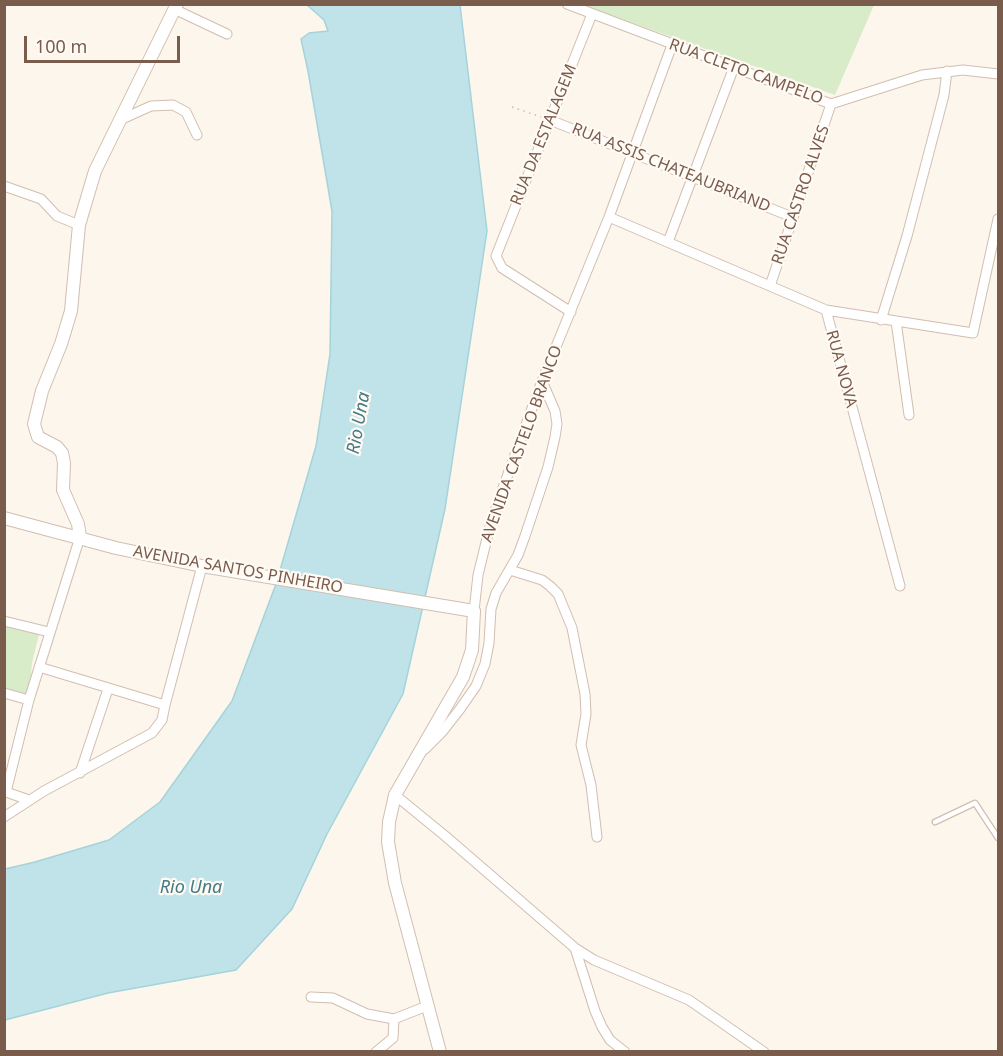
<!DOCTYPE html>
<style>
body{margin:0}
#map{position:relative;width:1003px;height:1056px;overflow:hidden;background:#fdf6ec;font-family:"Noto Sans",sans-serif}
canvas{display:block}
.frame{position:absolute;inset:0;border:6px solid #7a5c4d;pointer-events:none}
.scale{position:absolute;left:24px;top:36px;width:156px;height:27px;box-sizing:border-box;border:3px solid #7a5c4d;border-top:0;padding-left:8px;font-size:18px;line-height:21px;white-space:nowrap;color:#7a5c4d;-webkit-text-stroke:4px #fffaf3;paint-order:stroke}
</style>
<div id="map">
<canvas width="1003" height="1056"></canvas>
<div class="frame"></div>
<div class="scale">100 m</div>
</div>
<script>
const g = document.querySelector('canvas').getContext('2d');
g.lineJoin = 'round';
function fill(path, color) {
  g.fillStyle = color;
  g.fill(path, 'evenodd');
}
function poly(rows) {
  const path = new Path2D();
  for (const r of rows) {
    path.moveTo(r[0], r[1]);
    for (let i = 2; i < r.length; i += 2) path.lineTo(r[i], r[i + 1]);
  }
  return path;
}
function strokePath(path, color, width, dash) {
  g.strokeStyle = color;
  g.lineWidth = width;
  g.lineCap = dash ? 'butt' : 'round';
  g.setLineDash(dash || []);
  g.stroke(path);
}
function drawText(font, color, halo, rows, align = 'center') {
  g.font = font + ' "Noto Sans",sans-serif';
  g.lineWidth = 4.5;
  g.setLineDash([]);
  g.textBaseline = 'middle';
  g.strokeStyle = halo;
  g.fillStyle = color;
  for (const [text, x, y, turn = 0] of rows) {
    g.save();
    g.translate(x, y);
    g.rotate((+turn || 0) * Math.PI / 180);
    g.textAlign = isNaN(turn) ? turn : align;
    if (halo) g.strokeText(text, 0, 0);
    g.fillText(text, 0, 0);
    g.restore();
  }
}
const green = poly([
 [582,5,874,5,835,95],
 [4,624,40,630,32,663,29,695,5,688]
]);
const water = poly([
 [307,5,460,5,487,231,445,509,403,694,327,834,292,909,236,970,108,993,5,1020,5,869,35,862,109,840,160,802,232,701,276,584,316,446,330,354,332,211,308,71,301,39,309,33,328,31,324,20,307,5]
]);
const path = poly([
 [512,107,541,117]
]);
const service = poly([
 [935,822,975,803,998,838]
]);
const minor = poly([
 [567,4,831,104,922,75,963,70,998,74],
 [174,9,227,34],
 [120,120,151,106,173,105,186,112,197,135],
 [550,120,792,217],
 [4,186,41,199,57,216,79,225],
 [609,217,826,310,973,333,998,219],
 [668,242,734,67],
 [770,286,831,104],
 [826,310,900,586],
 [571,312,502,268,496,256,592,14],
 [881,320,907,236,944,95,947,71],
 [896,321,909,415],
 [510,570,542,580,550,586,558,594,572,628,585,694,586,714,581,745,591,785,597,837],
 [474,611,478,575,489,530,500,496,542,381,609,217,672,45],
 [4,621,49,632],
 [39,667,165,705,202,566],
 [4,693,29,700],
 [425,749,442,732,460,709,476,686,485,664,489,643,491,609,496,593,518,555,525,536,548,467,555,437,557,424,555,411,542,381],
 [80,773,108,689],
 [395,795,444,835,575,948,594,960,689,1000,764,1052],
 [29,800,6,792,29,700,80,537],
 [4,817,44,791,152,733,162,720,165,705],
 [575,948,595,1011,602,1027,610,1040,625,1052],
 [311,997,333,998,367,1014,394,1019,427,1006],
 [376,1052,393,1038,394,1019]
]);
const tertiary = poly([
 [4,518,116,548,202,566,474,611,472,650,463,677,395,795,389,822,388,842,395,883,440,1052],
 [80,537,78,524,63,490,64,463,62,453,57,447,38,437,34,424,42,391,61,344,71,311,79,225,95,171,177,4]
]);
const streetNames = [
 ["RUA CLETO CAMPELO",746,72,20],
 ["RUA DA ESTALAGEM",544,135,-68],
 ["RUA ASSIS CHATEAUBRIAND",671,168,22],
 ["RUA CASTRO ALVES",801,195,-71],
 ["RUA NOVA",841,369,75],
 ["AVENIDA CASTELO BRANCO",522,444,-70],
 ["AVENIDA SANTOS PINHEIRO",238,570,10]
];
const waterNames = [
 ["Rio Una",359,423,-80],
 ["Rio Una",191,888]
];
fill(green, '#d8ecc9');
fill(water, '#bfe3e8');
strokePath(water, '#a5d3da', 1.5);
strokePath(service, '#d1beb0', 7);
strokePath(minor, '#d1beb0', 11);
strokePath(tertiary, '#d1beb0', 14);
strokePath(path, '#d9b8a5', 1.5, [1.5, 4.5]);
strokePath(service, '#fff', 4.5);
strokePath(minor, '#fff', 9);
strokePath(tertiary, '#fff', 12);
drawText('16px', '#7a5c4d', '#fffaf3', streetNames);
drawText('italic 18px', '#437c86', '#fffaf3', waterNames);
</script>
